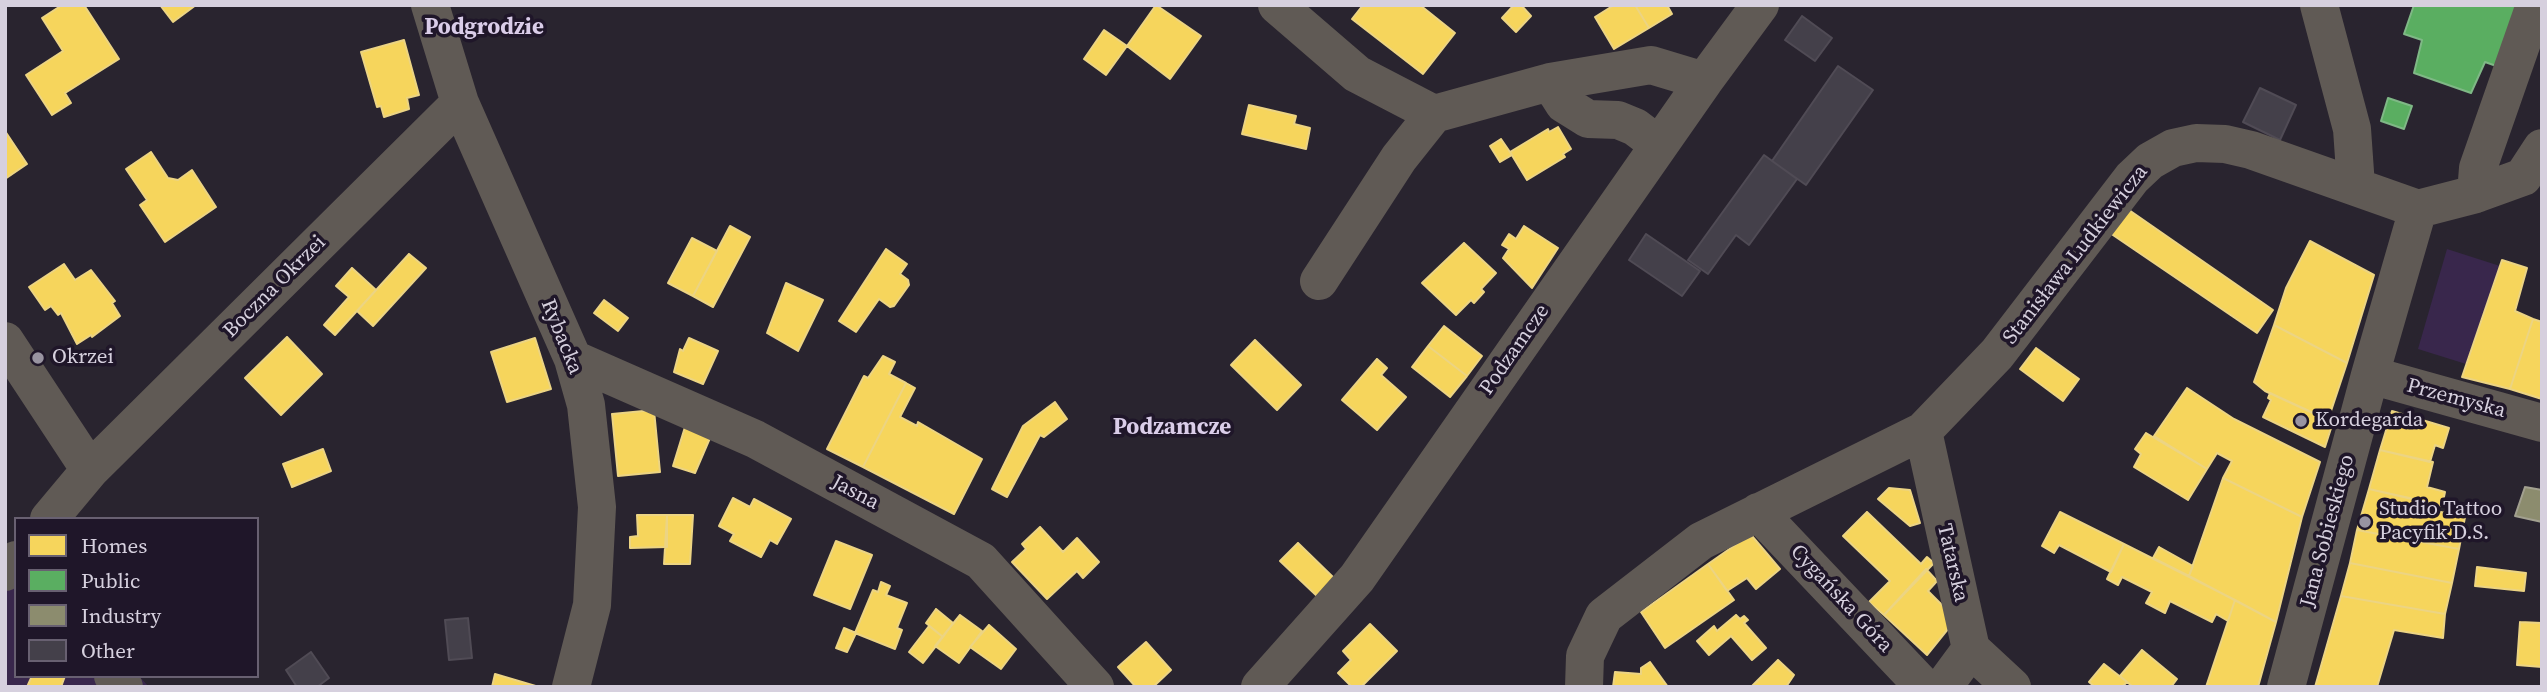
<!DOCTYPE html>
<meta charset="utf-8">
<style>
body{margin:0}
#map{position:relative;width:2547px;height:692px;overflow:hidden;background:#29242f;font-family:"Source Serif 4",serif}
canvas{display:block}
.frame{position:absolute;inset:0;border:7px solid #d6d0de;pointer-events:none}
.legend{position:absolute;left:14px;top:517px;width:245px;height:161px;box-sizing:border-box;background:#1f1629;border:2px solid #686071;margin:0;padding:9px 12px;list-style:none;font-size:21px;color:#d6d0de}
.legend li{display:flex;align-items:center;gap:14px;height:35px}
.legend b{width:35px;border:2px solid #686071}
</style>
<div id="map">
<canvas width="2547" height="692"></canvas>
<div class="frame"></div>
<ul class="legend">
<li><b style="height:19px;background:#f6d55c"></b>Homes</li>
<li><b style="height:19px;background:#5aae61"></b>Public</li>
<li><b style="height:19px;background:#8c8c6e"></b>Industry</li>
<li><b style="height:19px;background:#44404a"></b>Other</li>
</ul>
</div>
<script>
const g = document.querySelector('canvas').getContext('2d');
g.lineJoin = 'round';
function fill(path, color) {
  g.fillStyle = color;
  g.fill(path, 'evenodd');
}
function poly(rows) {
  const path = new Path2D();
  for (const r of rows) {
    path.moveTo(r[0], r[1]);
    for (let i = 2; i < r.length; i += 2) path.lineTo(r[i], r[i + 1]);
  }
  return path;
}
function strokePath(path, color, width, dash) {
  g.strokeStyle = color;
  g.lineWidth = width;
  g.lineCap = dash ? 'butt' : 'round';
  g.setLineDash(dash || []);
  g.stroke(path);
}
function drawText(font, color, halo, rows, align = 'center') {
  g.font = font + ' "Source Serif 4",serif';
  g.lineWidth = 7;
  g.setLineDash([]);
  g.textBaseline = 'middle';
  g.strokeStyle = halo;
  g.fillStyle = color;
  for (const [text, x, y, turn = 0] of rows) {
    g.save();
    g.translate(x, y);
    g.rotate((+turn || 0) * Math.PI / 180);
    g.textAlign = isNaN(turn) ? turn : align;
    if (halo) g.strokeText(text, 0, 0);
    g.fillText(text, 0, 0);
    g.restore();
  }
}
const green = poly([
 [2447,249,2500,266,2466,364,2418,349],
 [5,556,16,562,16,676,139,676,149,687,5,687]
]);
const homes = poly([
 [62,5,84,5,119,59,65,93,71,103,52,115,26,75,63,51,42,18,62,5],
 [160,5,196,5,173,22,160,5],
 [1156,5,1201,36,1170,79,1127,46,1156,5],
 [1363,5,1420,5,1455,33,1423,74,1352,19,1363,5],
 [1514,5,1521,5,1531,16,1516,32,1502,18,1514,5],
 [1614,5,1635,5,1649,28,1614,49,1595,17,1614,5],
 [1635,5,1667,5,1672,14,1649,28,1635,5],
 [1104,30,1127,46,1106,75,1084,59,1104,30],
 [404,40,419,95,407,98,409,109,384,117,381,106,377,107,361,52,404,40],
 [1249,105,1296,116,1294,124,1310,128,1306,149,1242,134,1249,105],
 [1558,127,1571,149,1563,154,1565,157,1527,180,1510,152,1548,129,1549,132,1558,127],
 [5,131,27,164,5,179,5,131],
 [1501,139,1512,155,1500,162,1490,146,1501,139],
 [151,152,168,178,178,180,192,170,216,207,165,242,140,205,147,200,126,169,151,152],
 [2129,210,2273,310,2257,333,2110,233,2129,210],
 [730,226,750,237,713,307,693,296,730,226],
 [1524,226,1558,248,1532,288,1503,258,1509,249,1502,245,1509,234,1516,239,1524,226],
 [692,238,717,251,693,296,668,283,692,238],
 [2310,241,2374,275,2347,363,2274,325,2286,288,2310,241],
 [1464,243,1496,273,1481,289,1484,292,1474,303,1471,300,1456,315,1422,283,1464,243],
 [886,249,907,264,900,274,908,280,909,285,894,306,890,307,879,299,856,332,839,321,886,249],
 [409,254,426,268,373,326,357,311,409,254],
 [2502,260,2527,268,2515,311,2533,319,2510,389,2462,377,2502,260],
 [64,264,75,280,91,270,115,301,112,303,120,316,92,337,91,335,77,344,61,313,58,315,51,306,45,310,29,287,64,264],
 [352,268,376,290,335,335,324,325,349,297,336,286,352,268],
 [786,283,823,300,798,351,767,333,786,283],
 [604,300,628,318,618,331,594,313,604,300],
 [2533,319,2542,322,2542,399,2510,389,2533,319],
 [2274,325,2347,363,2328,420,2265,391,2254,382,2274,325],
 [1444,326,1482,356,1467,376,1428,346,1444,326],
 [287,337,322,374,281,415,245,378,287,337],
 [535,338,551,389,507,402,491,352,535,338],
 [689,338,718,351,703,384,674,372,680,349,683,351,689,338],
 [1255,340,1301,385,1277,410,1231,365,1255,340],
 [1428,346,1467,376,1450,397,1412,367,1428,346],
 [2036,348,2079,379,2063,401,2020,369,2036,348],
 [883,356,895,362,889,374,906,383,863,467,827,449,864,376,868,378,883,356],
 [1377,359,1387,368,1381,375,1406,397,1377,430,1342,400,1377,359],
 [906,383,915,388,900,417,917,426,918,422,982,459,954,514,863,467,906,383],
 [2187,388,2234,419,2320,462,2302,517,2223,478,2232,461,2217,453,2207,469,2154,436,2187,388],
 [2270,393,2333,422,2325,447,2263,417,2271,400,2268,398,2270,393],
 [1055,402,1067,419,1044,437,1040,435,1007,497,992,489,1023,426,1055,402],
 [654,410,660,472,618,476,612,414,654,410],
 [2392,411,2449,428,2443,448,2435,445,2430,462,2380,450,2392,411],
 [685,427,710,438,695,473,673,466,685,427],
 [2146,433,2207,469,2188,500,2134,467,2141,454,2135,449,2146,433],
 [323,449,331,471,292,487,283,464,323,449],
 [2380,450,2433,462,2427,487,2445,492,2442,506,2369,489,2380,450],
 [2223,478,2302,517,2276,622,2189,576,2223,478],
 [1889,488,1910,490,1920,523,1910,526,1878,499,1889,488],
 [2369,489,2432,503,2431,510,2465,517,2459,549,2357,530,2369,489],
 [733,498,750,507,754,499,791,519,777,544,770,540,761,557,730,541,734,534,719,526,733,498],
 [1867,512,1921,564,1927,557,1934,563,1884,615,1869,602,1890,581,1843,536,1867,512],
 [2060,512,2124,544,2111,572,2059,545,2054,553,2042,546,2060,512],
 [637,515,667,515,667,547,630,548,630,537,638,536,637,515],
 [667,515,693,515,690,564,664,564,667,515],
 [1040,527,1063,552,1077,538,1099,562,1083,578,1077,571,1047,599,1012,562,1026,549,1022,544,1040,527],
 [2357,530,2459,549,2452,583,2350,563,2357,530],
 [1748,536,1752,536,1780,569,1756,589,1747,578,1727,591,1708,564,1748,536],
 [836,541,872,555,850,609,814,595,836,541],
 [1298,543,1335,579,1318,597,1280,561,1298,543],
 [2124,544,2235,600,2228,621,2216,614,2212,622,2170,601,2165,613,2146,603,2152,592,2122,577,2118,585,2107,579,2124,544],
 [2159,547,2193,566,2189,576,2153,558,2159,547],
 [2350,563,2452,583,2445,614,2341,596,2350,563],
 [1708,564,1734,600,1665,648,1641,612,1708,564],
 [2477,567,2526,573,2524,591,2475,586,2477,567],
 [1926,569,1937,581,1928,591,1956,619,1927,655,1884,615,1926,569],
 [881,582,890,586,886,595,907,603,897,628,902,630,895,649,855,633,873,590,878,592,881,582],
 [2341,596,2445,614,2443,638,2394,630,2377,687,2315,687,2341,596],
 [2235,600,2276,622,2258,687,2206,687,2235,600],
 [936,609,953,623,943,637,926,623,936,609],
 [960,615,982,631,959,663,935,646,960,615],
 [1736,615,1740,619,1744,616,1748,620,1744,623,1766,648,1752,660,1731,636,1709,655,1697,641,1714,626,1717,631,1736,615],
 [2520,622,2542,623,2542,667,2517,665,2520,622],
 [1370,624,1397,651,1361,687,1352,687,1338,673,1351,660,1343,651,1370,624],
 [989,625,1016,649,1001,669,970,647,989,625],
 [929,626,943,637,923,663,909,652,929,626],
 [844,628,856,633,847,652,836,648,844,628],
 [1146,642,1171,670,1153,687,1136,687,1118,667,1146,642],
 [2142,650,2177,679,2171,687,2133,687,2120,676,2142,650],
 [1778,660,1794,675,1786,687,1751,687,1778,660],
 [1650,662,1668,687,1613,687,1615,672,1641,674,1641,668,1650,662],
 [2104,664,2127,682,2122,687,2095,687,2089,682,2104,664],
 [495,674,539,687,492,687,495,674],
 [32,676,65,676,61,687,27,687,32,676]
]);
const public = poly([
 [2414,5,2523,5,2502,68,2485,62,2471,93,2414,73,2422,40,2404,34,2414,5],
 [2388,98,2412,106,2404,129,2381,121,2388,98]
]);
const industry = poly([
 [2525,487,2542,490,2542,522,2515,516,2525,487]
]);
const building = poly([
 [1802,16,1832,38,1815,61,1785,40,1802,16],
 [1838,66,1873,90,1806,185,1772,161,1838,66],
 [2260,88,2296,105,2280,140,2243,122,2260,88],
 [1764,155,1797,179,1749,245,1736,235,1708,274,1688,260,1764,155],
 [1646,234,1700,271,1682,296,1629,260,1646,234],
 [468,618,472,658,449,660,445,620,468,618],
 [311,652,329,678,317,687,297,687,286,670,311,652]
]);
const minor = poly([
 [430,5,460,103,573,359,586,405,597,507,592,605,571,687],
 [1277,5,1357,74,1434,114,1550,82,1651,65,1704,81],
 [2319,5,2352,129,2356,186],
 [1550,82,1564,104,1588,119,1618,120,1635,127,1659,145],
 [2476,194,2478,168,2535,5],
 [2418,209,2476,194,2523,177,2542,148],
 [1319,281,1399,158,1434,114],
 [5,341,90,470],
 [573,359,755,439,981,561,1095,687],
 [2370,375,2542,423],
 [1923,431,1971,649,1943,687],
 [1758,512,1924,687],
 [49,519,90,470,460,103],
 [5,572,16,560],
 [1971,649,2012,687],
 [113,676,124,687],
 [1260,687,1357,578,1704,81,1760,5],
 [1584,687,1585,656,1604,616,1701,541,1923,431,1997,354,2132,178,2150,161,2173,148,2196,143,2225,144,2251,150,2418,209],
 [2286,687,2370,375,2418,209]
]);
const markers = [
 [38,358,7,"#9994a1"],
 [2301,421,7,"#9994a1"],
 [2365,522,7,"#9994a1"]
];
const streetNames = [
 ["Stanisława Ludkiewicza",2076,255,-52],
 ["Boczna Okrzei",275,287,-45],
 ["Rybacka",561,337,68],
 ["Podzamcze",1515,350,-55],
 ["Przemyska",2456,399,15],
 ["Jasna",855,493,28],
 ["Jana Sobieskiego",2328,531,-75],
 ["Tatarska",1952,563,77],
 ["Cygańska Góra",1841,599,47]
];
const poiNames = [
 ["Okrzei",52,358],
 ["Kordegarda",2315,421],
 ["Studio Tattoo",2379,510],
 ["Pacyfik D.S.",2379,534]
];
const neighbourhoodNames = [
 ["Podgrodzie",484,28],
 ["Podzamcze",1172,428]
];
fill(green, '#39274c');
fill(homes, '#f6d55c');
strokePath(homes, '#ecd483', 2);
fill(public, '#5aae61');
strokePath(public, '#7fb886', 2);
fill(industry, '#8c8c6e');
strokePath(industry, '#a2a090', 2);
fill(building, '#44404a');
strokePath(building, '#504b55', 2);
strokePath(minor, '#605a55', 38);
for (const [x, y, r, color] of markers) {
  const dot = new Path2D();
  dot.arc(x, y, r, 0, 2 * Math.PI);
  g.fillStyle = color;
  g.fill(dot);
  strokePath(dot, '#1f1629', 2.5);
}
drawText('21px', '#d6d0de', '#1f1629', streetNames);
drawText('21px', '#d6d0de', '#1f1629', poiNames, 'left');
drawText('bold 23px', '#dacde9', '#1f1629', neighbourhoodNames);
</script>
